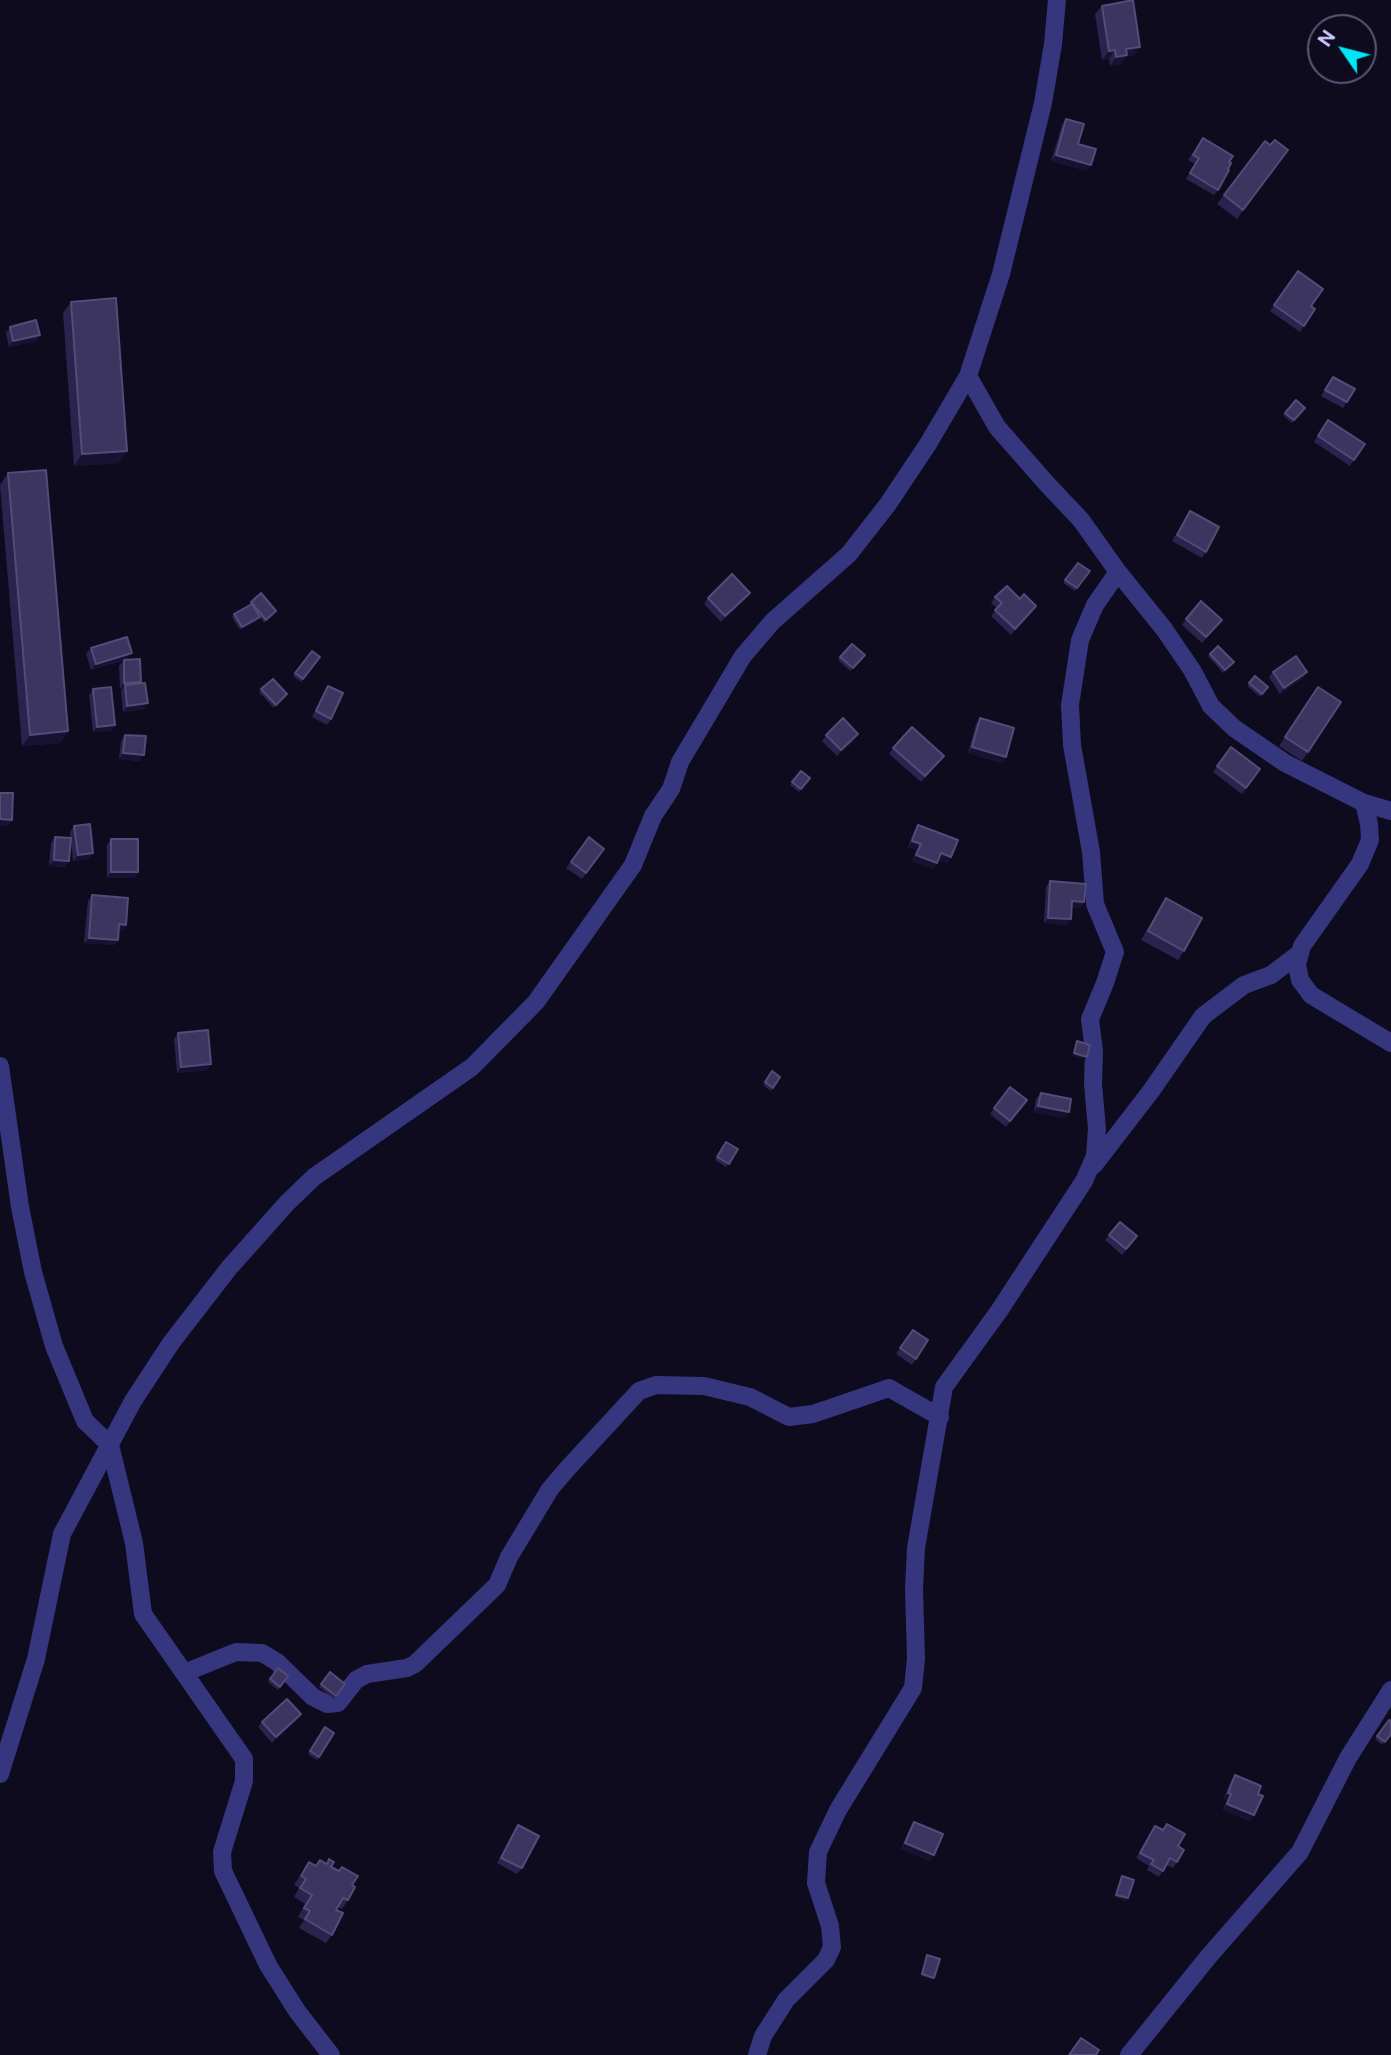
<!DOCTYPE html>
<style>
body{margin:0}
#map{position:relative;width:1391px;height:2055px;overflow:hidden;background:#0e0b1e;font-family:"Public Sans",sans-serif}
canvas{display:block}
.north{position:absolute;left:1307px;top:14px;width:70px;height:70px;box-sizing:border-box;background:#0e0b1e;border:2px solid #5a5778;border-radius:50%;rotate:305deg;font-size:19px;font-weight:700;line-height:28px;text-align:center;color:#ccc9ff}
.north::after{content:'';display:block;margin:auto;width:24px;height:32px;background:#00e7f4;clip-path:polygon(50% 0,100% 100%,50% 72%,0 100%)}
</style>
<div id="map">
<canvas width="1391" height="2055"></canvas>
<div class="north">N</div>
</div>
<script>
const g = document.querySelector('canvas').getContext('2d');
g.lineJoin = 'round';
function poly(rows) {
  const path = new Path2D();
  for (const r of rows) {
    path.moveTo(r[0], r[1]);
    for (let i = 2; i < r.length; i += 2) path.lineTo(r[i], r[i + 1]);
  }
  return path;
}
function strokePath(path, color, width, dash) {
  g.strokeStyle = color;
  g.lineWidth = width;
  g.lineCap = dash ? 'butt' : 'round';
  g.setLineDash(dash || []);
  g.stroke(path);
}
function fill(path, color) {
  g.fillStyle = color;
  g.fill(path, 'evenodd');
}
const minor = poly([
 [968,376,997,427,1047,484,1081,520,1118,572,1164,629,1192,670,1211,706,1234,728,1285,763,1364,803,1391,811],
 [1364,803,1369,824,1370,840,1360,864,1302,946,1297,964,1300,980,1311,995,1391,1043],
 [0,1066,20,1207,33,1272,54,1346,85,1421,110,1445,134,1543,143,1614,244,1759,244,1781,222,1852,223,1871,268,1965,297,2011,331,2055],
 [1094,1165,1151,1091,1203,1016,1244,985,1271,975,1300,953],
 [184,1673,236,1652,262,1653,277,1662,313,1697,327,1704,338,1703,356,1680,367,1674,407,1668,415,1664,497,1585,509,1557,550,1489,568,1468,639,1391,656,1385,704,1386,750,1397,789,1417,813,1414,889,1388,940,1417],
 [0,1774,36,1659,62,1534,133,1401,171,1343,229,1268,287,1203,314,1177,472,1067,536,1002,633,865,653,816,671,789,680,762,743,656,773,621,849,554,888,504,928,444,968,376,1001,274,1043,103,1053,44,1057,0],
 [757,2055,763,2036,786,2000,826,1960,832,1947,830,1926,816,1883,818,1852,838,1810,913,1688,916,1659,914,1589,916,1548,944,1387,999,1311,1084,1181,1095,1156,1097,1129,1093,1084,1094,1051,1090,1019,1105,983,1115,952,1095,904,1091,852,1072,745,1070,705,1080,640,1095,605,1118,572],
 [1129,2055,1209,1956,1300,1852,1348,1758,1391,1690]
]);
const wall = poly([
 [1102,6,1140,47,1134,55,1126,57,1121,64,1110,66,1109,59,1102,60,1095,14],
 [1066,119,1078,144,1087,171,1051,161,1062,125],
 [1203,138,1229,162,1218,190,1214,195,1186,179,1195,164,1188,160],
 [1270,145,1288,150,1237,219,1217,204,1224,195],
 [1298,271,1311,306,1315,309,1300,332,1270,311],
 [71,302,119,463,74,466,63,313],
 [10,327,40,335,36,341,9,347,6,333],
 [1333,377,1347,402,1343,408,1321,396],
 [1296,400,1305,408,1292,423,1283,415],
 [1328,420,1365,444,1350,466,1314,442],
 [8,473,68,731,60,743,22,746,0,485],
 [1190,511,1206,552,1202,558,1172,541],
 [1078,563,1090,571,1075,591,1063,583],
 [995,597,1020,599,1032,612,1011,635,991,616,997,608,991,603],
 [708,598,746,599,721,622,704,604],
 [251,602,276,611,264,623,260,617,258,620,240,630,232,617,234,614,249,605],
 [1186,619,1222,620,1202,643,1182,625],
 [91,648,128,658,124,660,141,682,140,683,144,709,123,712,121,691,123,688,120,689,119,666,124,660,91,670,86,654],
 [312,651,320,657,301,682,293,676],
 [1210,654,1232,665,1223,673,1208,656],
 [840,657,863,658,850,671,838,660],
 [1273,672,1303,678,1280,694,1269,677],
 [1255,676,1268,687,1260,697,1247,686],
 [328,686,331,719,327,725,312,717,324,692],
 [1318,687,1341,702,1302,761,1279,746],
 [93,689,111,731,93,732,89,695],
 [261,689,287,694,274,708,259,692],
 [980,718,1006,757,1002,763,968,753,976,724],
 [858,734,854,740,837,756,822,741,826,735],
 [125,735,140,761,119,759,121,741],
 [1231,747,1260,769,1242,794,1213,772],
 [893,748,944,756,921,782,889,754],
 [801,771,810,778,799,792,790,785],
 [918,825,951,857,947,863,939,860,933,869,912,861,917,850,908,847,914,831],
 [74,826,93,853,89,859,73,861,71,840,65,867,49,866,51,843,55,837,70,838,70,832],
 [589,837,604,849,582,879,566,868],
 [111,839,138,872,134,878,107,878,107,845],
 [1050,881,1084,902,1080,908,1072,907,1067,925,1044,923,1046,887],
 [92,895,126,925,122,931,119,931,118,940,114,945,84,943,88,901],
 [1166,898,1184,951,1178,960,1141,940,1160,907],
 [178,1033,211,1064,207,1070,177,1073,174,1039],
 [772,1071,780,1077,771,1091,763,1085],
 [1010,1087,1027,1100,1006,1127,990,1114],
 [1041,1093,1069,1112,1064,1118,1034,1112,1036,1099],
 [726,1142,738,1149,726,1167,715,1160],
 [1109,1235,1133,1242,1122,1255,1105,1240],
 [913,1330,928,1340,912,1365,896,1354],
 [278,1668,288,1676,278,1690,268,1682],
 [330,1672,345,1684,334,1699,319,1687],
 [301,1714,297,1720,272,1743,258,1727,262,1722],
 [1389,1720,1391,1734,1382,1745,1375,1739],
 [325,1727,334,1733,317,1760,308,1754],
 [1235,1775,1258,1794,1254,1815,1250,1821,1223,1810,1227,1800,1224,1798,1231,1781],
 [914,1822,934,1855,930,1861,901,1849,910,1828],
 [1167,1824,1178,1846,1177,1862,1173,1868,1166,1865,1159,1877,1147,1870,1149,1866,1136,1858,1155,1826,1163,1830],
 [518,1825,522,1868,517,1874,497,1863],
 [329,1859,331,1867,339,1871,342,1867,352,1885,348,1900,342,1909,338,1907,336,1910,332,1935,326,1943,299,1928,304,1920,298,1917,305,1904,294,1897,299,1888,294,1885,309,1862,316,1866,320,1860,326,1864]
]);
const shadedWall = poly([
 [1140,47,1134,55,1126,57,1121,64,1110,66,1116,57,1126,49],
 [1115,50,1109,59,1102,60,1109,51],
 [1056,155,1091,165,1087,171,1051,161],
 [40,335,36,341,9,347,13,341],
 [127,451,119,463,74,466,82,454],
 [750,593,746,599,721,622,725,616],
 [1036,606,1032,612,1011,635,1015,629],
 [260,617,258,620,240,630,242,627],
 [132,653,128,658,91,670,96,664],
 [1307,672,1303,678,1280,694,1284,688],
 [141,682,137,688,125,685,123,688,120,689,124,683],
 [148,703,144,709,123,712,127,706],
 [115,725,111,731,93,732,97,727],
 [68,731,60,743,22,746,30,735],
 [858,734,854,740,837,756,841,750],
 [972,747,1006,757,1002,763,968,753],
 [123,753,144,755,140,761,119,759],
 [0,819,12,820,8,826,0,825],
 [912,841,921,844,917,850,908,847],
 [93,853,89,859,73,861,78,855],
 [941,853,951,857,947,863,937,859],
 [916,855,937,863,933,869,912,861],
 [54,860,69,861,65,867,49,866],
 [111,872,138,872,134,878,107,878],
 [1072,901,1084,902,1080,908,1068,907],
 [1048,918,1071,919,1067,925,1044,923],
 [119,924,126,925,122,931,115,930],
 [89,938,118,940,114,945,84,943],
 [1074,1053,1087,1057,1085,1060,1072,1056],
 [211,1064,207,1070,177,1073,181,1067],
 [1038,1106,1069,1112,1064,1118,1034,1112],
 [301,1714,297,1720,272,1743,276,1737],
 [1228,1793,1231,1794,1227,1800,1224,1798],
 [1227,1804,1254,1815,1250,1821,1223,1810],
 [905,1843,934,1855,930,1861,901,1849],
 [1116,1895,1128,1898,1126,1901,1114,1898],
 [922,1974,934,1978,932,1980,920,1976]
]);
const building = poly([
 [1133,0,1140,47,1126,49,1127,55,1116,57,1115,50,1109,51,1102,6,1133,0],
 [1066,119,1084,124,1078,144,1096,149,1091,165,1056,155,1066,119],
 [1203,138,1233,156,1229,162,1231,163,1228,169,1229,170,1218,190,1190,173,1199,158,1193,155,1203,138],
 [1275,140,1288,150,1243,210,1224,195,1265,141,1270,145,1275,140],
 [1298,271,1323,289,1311,306,1315,309,1304,326,1274,305,1298,271],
 [116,298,127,451,82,454,71,302,116,298],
 [36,320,40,335,13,341,10,327,36,320],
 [1333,377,1355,389,1347,402,1325,390,1333,377],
 [1296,400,1305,408,1294,420,1285,413,1296,400],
 [1328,420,1365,444,1354,460,1318,436,1328,420],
 [46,470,68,731,30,735,8,473,46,470],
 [1190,511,1219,527,1206,552,1177,535,1190,511],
 [1078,563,1090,571,1077,588,1065,580,1078,563],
 [732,574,750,593,725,616,708,598,732,574],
 [1007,586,1020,599,1024,594,1036,606,1015,629,995,610,1002,603,995,597,1007,586],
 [261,593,276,611,266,620,251,602,261,593],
 [1201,601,1222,620,1206,637,1186,619,1201,601],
 [252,604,260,617,242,627,234,614,252,604],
 [127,637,132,653,96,664,91,648,127,637],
 [852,644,865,655,853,668,840,657,852,644],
 [1218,646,1234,662,1225,670,1210,654,1218,646],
 [312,651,320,657,303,679,295,673,312,651],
 [1296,656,1307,672,1284,688,1273,672,1296,656],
 [140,659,141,682,124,683,124,660,140,659],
 [1255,676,1268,687,1262,694,1249,683,1255,676],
 [273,679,287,694,276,705,261,689,273,679],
 [145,683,148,703,127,706,125,685,145,683],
 [328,686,343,693,331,719,316,711,328,686],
 [111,687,115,725,97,727,93,689,111,687],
 [1318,687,1341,702,1308,752,1285,737,1318,687],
 [843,718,858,734,841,750,826,735,843,718],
 [980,718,1014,728,1006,757,972,747,980,718],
 [912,727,944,756,925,776,893,748,912,727],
 [125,735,146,736,144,755,123,753,125,735],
 [1231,747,1260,769,1246,788,1217,766,1231,747],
 [801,771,810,778,801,789,792,782,801,771],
 [0,793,13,793,12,820,0,819,0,793],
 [90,824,93,853,78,855,74,826,90,824],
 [918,825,958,840,951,857,941,853,937,863,916,855,921,844,912,841,918,825],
 [55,837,71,838,69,861,54,860,55,837],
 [589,837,604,849,586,873,571,862,589,837],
 [111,839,138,839,138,872,111,872,111,839],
 [1050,881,1086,884,1084,902,1072,901,1071,919,1048,918,1050,881],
 [92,895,128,898,126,925,119,924,118,940,89,938,92,895],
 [1166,898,1202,918,1184,951,1148,931,1166,898],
 [208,1030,211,1064,181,1067,178,1033,208,1030],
 [1077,1041,1090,1045,1087,1057,1074,1053,1077,1041],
 [772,1071,780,1077,773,1088,765,1082,772,1071],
 [1010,1087,1027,1100,1010,1121,994,1108,1010,1087],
 [1041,1093,1071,1099,1069,1112,1038,1106,1041,1093],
 [726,1142,738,1149,729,1164,717,1157,726,1142],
 [1120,1222,1137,1236,1126,1249,1109,1235,1120,1222],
 [913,1330,928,1340,916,1359,900,1348,913,1330],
 [278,1668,288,1676,280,1687,270,1679,278,1668],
 [330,1672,345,1684,336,1696,321,1684,330,1672],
 [287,1699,301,1714,276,1737,262,1722,287,1699],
 [1389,1720,1391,1721,1391,1734,1385,1742,1377,1736,1389,1720],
 [325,1727,334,1733,319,1757,310,1751,325,1727],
 [1235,1775,1261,1786,1258,1794,1263,1796,1254,1815,1227,1804,1231,1794,1228,1793,1235,1775],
 [914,1822,943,1834,934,1855,905,1843,914,1822],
 [1167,1824,1185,1834,1178,1846,1184,1850,1177,1862,1170,1858,1163,1871,1151,1864,1154,1860,1140,1853,1155,1826,1163,1830,1167,1824],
 [518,1825,539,1836,522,1868,501,1858,518,1825],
 [329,1859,334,1862,331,1867,339,1871,342,1867,358,1876,352,1885,355,1887,348,1900,343,1898,336,1910,343,1913,332,1935,305,1919,310,1911,304,1908,312,1895,300,1888,306,1879,301,1876,309,1862,316,1866,320,1860,327,1864,329,1859],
 [1122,1876,1134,1880,1128,1898,1116,1895,1122,1876],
 [927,1955,940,1959,934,1978,922,1974,927,1955],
 [1081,2038,1099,2050,1096,2055,1069,2055,1081,2038]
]);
strokePath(minor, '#35367e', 18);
fill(wall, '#2a234d');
fill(shadedWall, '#181232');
fill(building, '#3c3560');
strokePath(building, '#524c79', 2);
</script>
